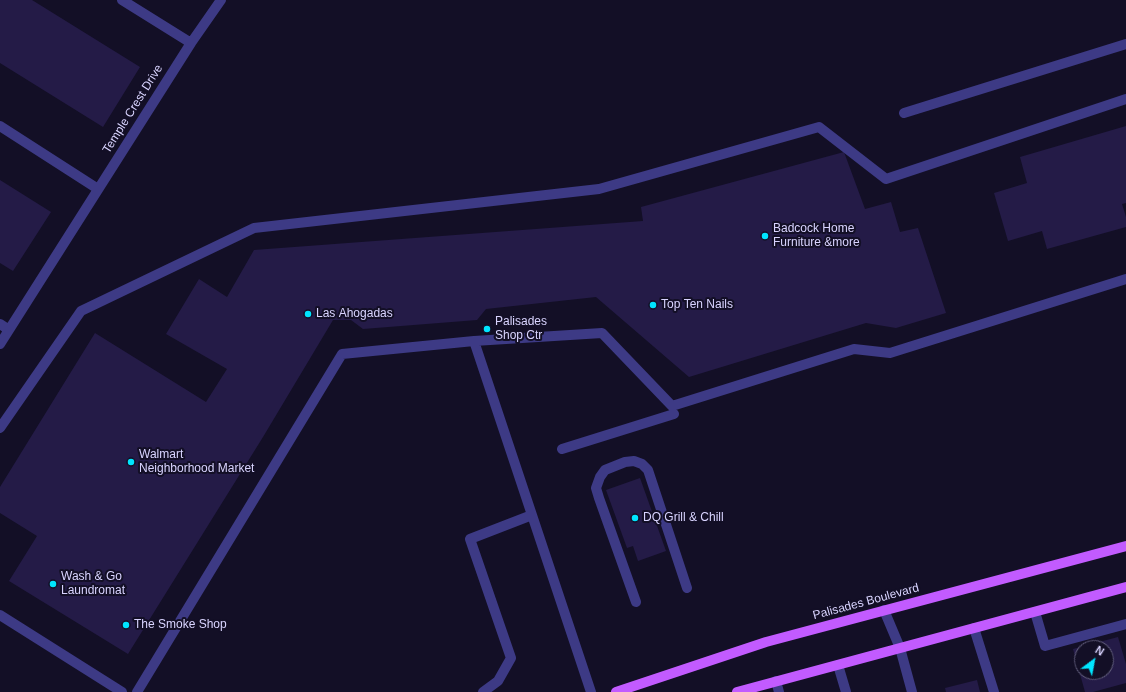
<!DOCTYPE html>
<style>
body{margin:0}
#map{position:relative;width:1126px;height:692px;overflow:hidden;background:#130f26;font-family:Arial,sans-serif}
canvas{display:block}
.north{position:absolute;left:1074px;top:640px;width:40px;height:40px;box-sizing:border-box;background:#130f26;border:1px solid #625e7d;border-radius:50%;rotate:32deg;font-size:11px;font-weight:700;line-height:16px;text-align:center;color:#d9d4ff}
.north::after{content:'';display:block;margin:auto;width:14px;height:18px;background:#00e5ff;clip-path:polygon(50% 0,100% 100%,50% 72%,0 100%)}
</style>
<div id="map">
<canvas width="1126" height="692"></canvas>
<div class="north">N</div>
</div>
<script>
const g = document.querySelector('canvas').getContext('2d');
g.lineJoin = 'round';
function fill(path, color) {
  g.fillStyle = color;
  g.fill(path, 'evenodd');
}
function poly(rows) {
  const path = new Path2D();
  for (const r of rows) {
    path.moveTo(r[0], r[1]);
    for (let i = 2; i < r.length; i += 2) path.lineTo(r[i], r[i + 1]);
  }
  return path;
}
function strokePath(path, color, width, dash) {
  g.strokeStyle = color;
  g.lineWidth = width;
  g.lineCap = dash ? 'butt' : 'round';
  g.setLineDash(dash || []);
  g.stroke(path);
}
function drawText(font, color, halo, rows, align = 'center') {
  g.font = font + ' Arial,sans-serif';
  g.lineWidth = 4;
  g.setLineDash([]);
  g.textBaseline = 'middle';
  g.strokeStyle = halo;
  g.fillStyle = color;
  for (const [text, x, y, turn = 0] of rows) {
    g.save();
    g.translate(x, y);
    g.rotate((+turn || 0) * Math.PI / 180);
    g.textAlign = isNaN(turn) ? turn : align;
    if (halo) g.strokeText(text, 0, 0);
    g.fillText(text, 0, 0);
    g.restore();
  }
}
const building = poly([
 [0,0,32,0,140,67,103,127,0,63],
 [1126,126,1126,203,1122,204,1126,217,1126,227,1047,249,1042,231,1008,241,994,193,1027,183,1020,157],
 [844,152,865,209,891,202,900,232,918,228,946,313,896,328,866,323,689,377,596,297,486,309,477,320,363,329,351,320,333,320,263,437,128,654,9,581,37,536,0,513,0,487,95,333,206,402,227,369,166,334,199,279,227,297,254,250,643,221,641,207],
 [0,180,51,212,13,271,0,263],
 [640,478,666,551,638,561,633,546,627,548,606,490],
 [1118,637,1126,664,1126,683,1093,692,1085,692,1073,649],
 [1082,648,1106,648,1106,672,1082,672],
 [977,680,980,692,946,692,945,688]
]);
const minor = poly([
 [122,0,191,43],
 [904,113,1126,44],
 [0,126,98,189],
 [0,324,9,330],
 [474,341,602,333,672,406,854,349,890,353,1126,279],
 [0,344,191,43,221,0],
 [0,428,81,311,254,228,599,189,819,127,886,179,1126,99],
 [562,449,674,414],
 [636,602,599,498,596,488,600,477,605,470,625,462,634,461,642,464,648,470,687,588],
 [884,610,900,648,912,692],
 [1035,612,1045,646,1126,624],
 [0,615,122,692],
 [974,628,994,692],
 [838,665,846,692],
 [776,681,779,692],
 [137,692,342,354,474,341,591,692],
 [483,692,498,681,511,658,470,539,532,515]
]);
const major = poly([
 [616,692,766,642,1126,546],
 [737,692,1126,587]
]);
const markers = [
 [765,236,4,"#00e5ff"],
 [653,305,4,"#00e5ff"],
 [308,314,4,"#00e5ff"],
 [487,329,4,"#00e5ff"],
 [131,462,4,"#00e5ff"],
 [635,518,4,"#00e5ff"],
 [53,584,4,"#00e5ff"],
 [126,625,4,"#00e5ff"]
];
const streetNames = [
 ["Temple Crest Drive",133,109,-58],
 ["Palisades Boulevard",866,602,-15]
];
const poiNames = [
 ["Badcock Home",773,229],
 ["Furniture &more",773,243],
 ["Top Ten Nails",661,305],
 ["Las Ahogadas",316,314],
 ["Palisades",495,322],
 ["Shop Ctr",495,336],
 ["Walmart",139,455],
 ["Neighborhood Market",139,469],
 ["DQ Grill & Chill",643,518],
 ["Wash & Go",61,577],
 ["Laundromat",61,591],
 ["The Smoke Shop",134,625]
];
fill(building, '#241b47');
strokePath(minor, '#3d3a85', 10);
strokePath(major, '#c25bff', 10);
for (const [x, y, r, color] of markers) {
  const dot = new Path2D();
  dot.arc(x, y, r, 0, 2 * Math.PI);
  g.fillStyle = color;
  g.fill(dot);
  strokePath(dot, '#130f26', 1.5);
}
drawText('12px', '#d9d4ff', '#130f26', streetNames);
drawText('12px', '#d9d4ff', '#130f26', poiNames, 'left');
</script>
